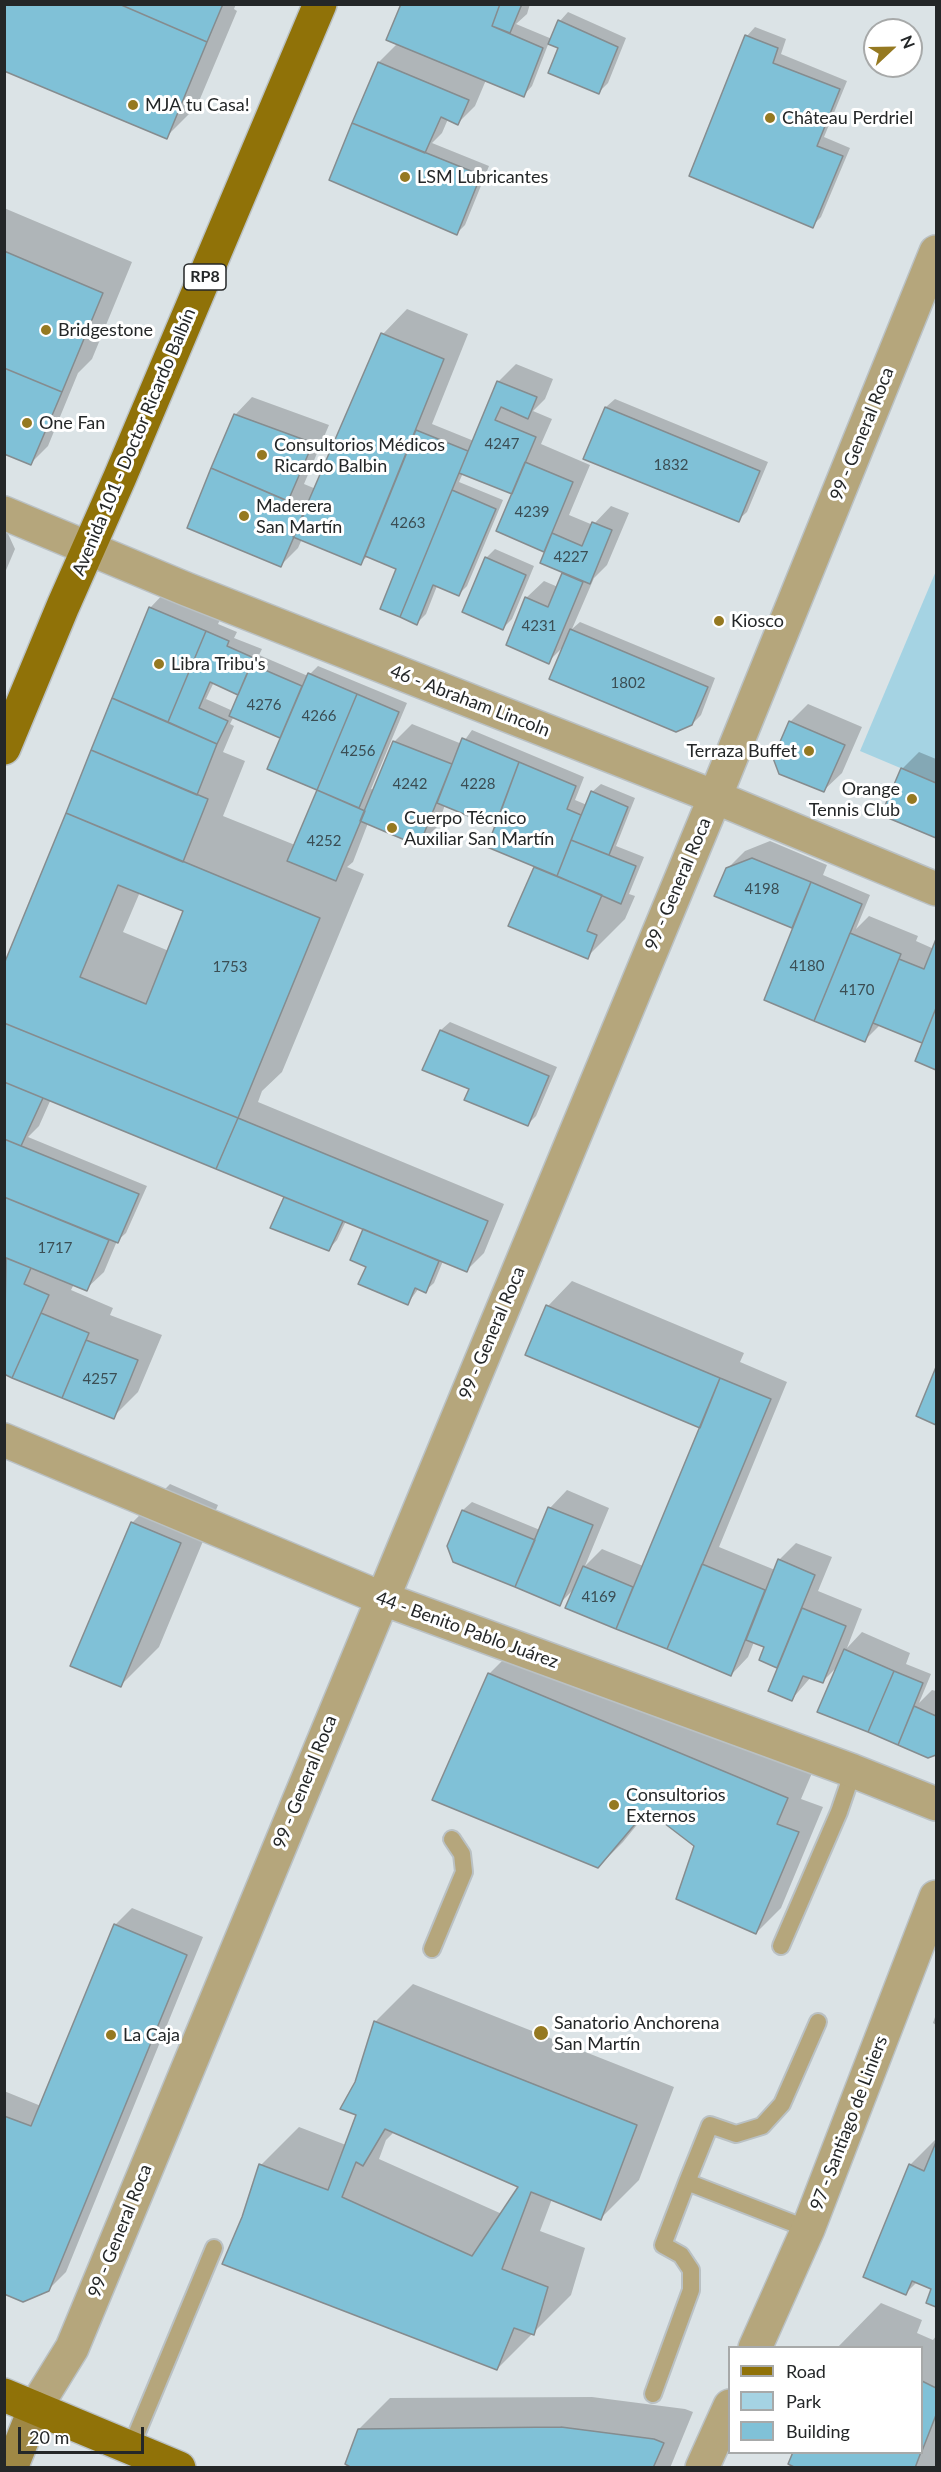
<!DOCTYPE html>
<meta charset="utf-8">
<style>
body{margin:0}
#map{position:relative;width:941px;height:2472px;overflow:hidden;background:#dbe3e6;font-family:Lato,sans-serif}
canvas{display:block}
.frame{position:absolute;inset:0;border:6px solid #242728;pointer-events:none}
.legend{position:absolute;left:728px;top:2346px;width:195px;height:108px;box-sizing:border-box;background:#fff;border:2px solid #a7a9a9;margin:0;padding:8px 10px;list-style:none;font-size:18px;color:#242728}
.legend li{display:flex;align-items:center;gap:12px;height:30px}
.legend b{width:30px;border:2px solid #a7a9a9}
.north{position:absolute;left:863px;top:18px;width:60px;height:60px;box-sizing:border-box;background:#fff;border:2px solid #a7a9a9;border-radius:50%;rotate:68deg;font-size:16px;font-weight:700;line-height:24px;text-align:center;color:#242728}
.north::after{content:'';display:block;margin:auto;width:21px;height:27px;background:#957921;clip-path:polygon(50% 0,100% 100%,50% 72%,0 100%)}
.scale{position:absolute;left:18px;top:2427px;width:126px;height:27px;box-sizing:border-box;border:3px solid #242728;border-top:0;padding-left:8px;font-size:18px;line-height:21px;white-space:nowrap;color:#242728;-webkit-text-stroke:4px #fff;paint-order:stroke}
</style>
<div id="map">
<canvas width="941" height="2472"></canvas>
<div class="frame"></div>
<ul class="legend">
<li><b style="height:8px;background:#907208"></b>Road</li>
<li><b style="height:16px;background:#a5d3e3"></b>Park</li>
<li><b style="height:16px;background:#80c1d7"></b>Building</li>
</ul>
<div class="north">N</div>
<div class="scale">20 m</div>
</div>
<script>
const g = document.querySelector('canvas').getContext('2d');
g.lineJoin = 'round';
function fill(path, color) {
  g.fillStyle = color;
  g.fill(path, 'evenodd');
}
function poly(rows) {
  const path = new Path2D();
  for (const r of rows) {
    path.moveTo(r[0], r[1]);
    for (let i = 2; i < r.length; i += 2) path.lineTo(r[i], r[i + 1]);
  }
  return path;
}
function strokePath(path, color, width, dash) {
  g.strokeStyle = color;
  g.lineWidth = width;
  g.lineCap = dash ? 'butt' : 'round';
  g.setLineDash(dash || []);
  g.stroke(path);
}
function drawText(font, color, halo, rows, align = 'center') {
  g.font = font + ' Lato,sans-serif';
  g.lineWidth = 6;
  g.setLineDash([]);
  g.textBaseline = 'middle';
  g.strokeStyle = halo;
  g.fillStyle = color;
  for (const [text, x, y, turn = 0] of rows) {
    g.save();
    g.translate(x, y);
    g.rotate((+turn || 0) * Math.PI / 180);
    g.textAlign = isNaN(turn) ? turn : align;
    if (halo) g.strokeText(text, 0, 0);
    g.fillText(text, 0, 0);
    g.restore();
  }
}
const green = poly([
 [936,571,936,783,860,751]
]);
const shadow = poly([
 [4,4,236,4,234,9,237,11,197,106,166,137],
 [402,4,530,4,527,14,516,24,552,39,560,21,568,12,626,38,608,83,599,92,560,47,549,42,532,86,524,95,486,80,475,106,458,123,448,119,442,133,432,143,489,166,465,225,456,234,379,62,398,43],
 [755,27,786,39,781,54,847,81,824,137,850,148,821,217,812,226,691,175,747,36],
 [4,208,132,262,92,359,78,373,48,446,31,463,4,452],
 [407,309,468,334,432,424,474,441,498,382,516,364,553,379,545,399,533,411,552,419,541,444,590,465,569,515,593,525,611,506,629,513,607,565,594,578,572,629,580,622,715,678,701,715,692,724,565,645,548,662,526,598,544,581,558,587,564,572,546,551,498,530,514,493,463,473,459,482,503,500,467,586,459,594,437,586,426,614,417,623,398,568,368,556,360,563,302,539,298,548,280,566,189,528,235,415,252,397,329,425,304,484,316,489,383,334],
 [615,399,768,462,747,512,738,520,606,407],
 [4,525,15,549,4,575],
 [495,549,534,566,512,619,503,628,486,558],
 [167,590,223,613,218,624,237,632,234,638,262,649,259,655,308,676,318,666,407,703,371,789,375,790,395,741,412,724,462,744,472,730,584,777,575,800,587,805,592,792,601,784,635,798,616,846,644,857,629,894,635,896,625,919,587,957,535,867,536,866,496,826,445,805,437,827,419,844,368,823,353,862,347,867,364,874,282,1072,262,1091,258,1102,504,1204,484,1253,467,1270,443,1261,434,1283,425,1291,419,1288,408,1303,368,1266,366,1229,346,1221,337,1240,329,1249,285,1198,287,1196,51,1099,39,1126,28,1137,147,1186,126,1233,117,1241,104,1272,86,1289,74,1284,71,1290,113,1308,110,1315,162,1335,138,1392,113,1417,4,1373,4,1264,9,1257,4,1255,4,968,150,608],
 [214,682,240,694,233,711,206,699],
 [234,716,282,737,319,790,295,845,223,816,245,761,223,752,234,726,230,724],
 [140,892,185,910,169,951,123,932],
 [808,704,862,727,842,773,824,790,790,722],
 [919,752,936,759,936,836,883,814,902,769],
 [770,841,827,865,823,875,870,895,856,929,869,916,918,936,916,941,934,949,936,942,936,1069,917,1061,926,1036,922,1041,881,1024,865,1040,797,921,792,926,727,869,745,851],
 [450,1022,557,1067,536,1116,527,1125,471,1088,441,1030],
 [572,1281,744,1353,740,1362,787,1382,719,1547,775,1570,779,1560,796,1543,832,1557,818,1591,862,1609,847,1648,862,1632,910,1653,906,1664,931,1674,919,1703,932,1690,936,1691,936,1753,928,1756,869,1731,838,1666,823,1681,811,1677,792,1699,779,1667,761,1659,766,1646,754,1642,748,1657,731,1675,567,1608,575,1588,559,1604,449,1546,463,1510,472,1502,540,1530,550,1508,567,1490,609,1508,585,1566,602,1549,643,1566,701,1427,527,1354,548,1306],
 [936,1371,936,1423,918,1416],
 [170,1484,218,1505,159,1647,121,1685,132,1523],
 [514,1649,812,1773,801,1799,823,1807,781,1908,756,1933,695,1846,649,1810,623,1842,598,1867,489,1674],
 [132,1908,203,1937,66,2272,48,2290,4,2292,4,2091,41,2106,115,1925],
 [413,1984,674,2087,639,2180,601,2218,552,2199,540,2231,585,2248,571,2295,497,2369,244,2218,261,2165,299,2127,346,2145,358,2115,356,2082,375,2022],
 [395,2131,520,2186,502,2214,379,2159,386,2140],
 [936,2014,936,2025,933,2023],
 [936,2139,936,2305,928,2302,933,2289,917,2282,906,2293,910,2165],
 [881,2303,922,2320,917,2333,933,2340,936,2336,936,2468,800,2468,794,2452,922,2452,922,2348,837,2348],
 [592,2397,685,2409,693,2412,670,2468,356,2468,359,2429,390,2398]
]);
const building = poly([
 [4,4,119,4,207,42,167,139,4,71,4,4],
 [119,4,223,4,207,42,119,4],
 [401,4,500,4,492,26,543,48,524,97,386,40,401,4],
 [500,4,522,4,510,33,492,26,500,4],
 [558,20,618,47,599,94,548,73,558,48,548,44,558,20],
 [745,35,778,48,773,63,840,89,817,146,843,156,813,228,689,176,745,35],
 [378,62,469,100,458,125,441,117,425,153,352,123,378,62],
 [352,123,481,175,457,235,329,180,352,123],
 [4,251,103,293,62,392,4,368,4,251],
 [381,333,444,359,361,565,293,537,381,333],
 [4,368,62,392,31,465,4,454,4,368],
 [497,381,537,397,528,419,501,407,495,420,536,437,512,494,459,473,497,381],
 [605,407,760,471,739,522,583,459,605,407],
 [234,414,313,443,288,501,211,468,234,414],
 [416,430,468,451,400,617,380,609,396,569,365,556,416,430],
 [525,462,573,482,544,552,496,531,525,462],
 [211,468,306,509,281,567,187,528,211,468],
 [452,490,496,509,459,596,433,585,417,625,400,617,452,490],
 [592,522,612,530,590,584,540,563,552,533,582,546,592,522],
 [485,557,526,575,503,630,462,612,485,557],
 [562,573,583,582,549,664,506,645,525,597,548,607,562,573],
 [149,607,206,631,168,722,112,698,149,607],
 [570,629,708,687,692,725,676,732,549,679,570,629],
 [206,631,229,641,227,646,254,658,238,695,210,682,199,708,228,721,217,744,168,722,206,631],
 [251,664,302,686,280,738,229,716,251,664],
 [308,673,357,694,317,790,267,769,308,673],
 [357,694,399,712,359,808,317,790,357,694],
 [112,698,217,744,197,795,91,750,112,698],
 [789,721,845,745,824,792,779,774,773,758,789,721],
 [462,738,519,762,495,827,437,803,462,738],
 [393,741,452,764,419,846,360,821,393,741],
 [91,750,208,799,183,862,66,813,91,750],
 [519,762,576,786,567,809,581,815,557,876,487,847,519,762],
 [901,768,936,783,936,838,881,815,901,768],
 [317,790,365,811,336,881,287,861,317,790],
 [591,791,628,807,609,855,571,840,591,791],
 [66,813,320,918,238,1118,4,1023,4,964,66,813],
 [118,885,183,911,146,1004,80,977,118,885],
 [571,840,636,866,621,904,557,876,571,840],
 [752,858,811,882,792,928,714,896,726,868,752,858],
 [534,867,602,895,587,931,597,935,588,959,508,926,534,867],
 [811,882,862,904,814,1021,764,1000,811,882],
 [850,933,901,954,865,1042,814,1021,850,933],
 [936,939,936,1008,922,1043,873,1023,899,959,924,969,936,939],
 [936,1008,936,1070,915,1061,936,1008],
 [4,1023,238,1118,216,1169,4,1082,4,1023],
 [440,1030,549,1076,528,1126,464,1100,469,1089,422,1070,440,1030],
 [4,1082,43,1098,21,1146,4,1139,4,1082],
 [238,1118,488,1221,467,1272,216,1169,238,1118],
 [4,1139,139,1194,118,1243,4,1197,4,1139],
 [4,1197,109,1240,87,1291,4,1257,4,1197],
 [284,1197,343,1221,329,1251,270,1228,284,1197],
 [363,1229,439,1261,426,1293,415,1288,408,1305,358,1284,366,1267,350,1260,363,1229],
 [6,1258,31,1268,24,1284,49,1295,12,1378,4,1374,6,1258],
 [546,1305,720,1378,700,1428,525,1355,546,1305],
 [41,1313,89,1333,62,1398,12,1378,41,1313],
 [86,1340,138,1360,114,1419,62,1398,86,1340],
 [936,1367,936,1425,916,1416,936,1367],
 [720,1378,771,1399,667,1649,616,1629,720,1378],
 [548,1507,593,1525,560,1606,515,1587,548,1507],
 [462,1510,535,1540,515,1587,453,1562,447,1546,462,1510],
 [131,1522,181,1543,121,1687,70,1666,131,1522],
 [778,1559,815,1575,777,1668,759,1660,764,1647,746,1640,778,1559],
 [702,1564,765,1590,731,1676,667,1649,702,1564],
 [583,1566,633,1587,616,1629,565,1608,583,1566],
 [802,1608,846,1626,823,1683,803,1676,792,1701,768,1691,802,1608],
 [844,1649,894,1671,868,1732,817,1712,844,1649],
 [894,1671,923,1683,898,1745,868,1732,894,1671],
 [488,1673,788,1798,777,1824,799,1832,756,1934,676,1899,694,1846,647,1810,598,1868,432,1800,488,1673],
 [914,1706,936,1716,936,1755,928,1758,898,1745,914,1706],
 [114,1924,187,1955,49,2291,23,2302,4,2294,4,2116,31,2126,114,1924],
 [374,2021,637,2125,601,2220,531,2192,502,2269,548,2287,534,2335,514,2328,497,2370,222,2264,242,2217,259,2164,328,2190,356,2115,340,2109,355,2082,374,2021],
 [385,2129,518,2187,472,2256,342,2197,356,2162,363,2166,385,2129],
 [936,2142,936,2307,926,2303,931,2289,912,2281,906,2295,863,2277,909,2164,924,2171,936,2142],
 [922,2381,936,2388,936,2415,922,2451,922,2381],
 [561,2427,654,2439,664,2443,653,2468,352,2468,345,2464,358,2429,561,2427],
 [793,2452,921,2452,915,2468,796,2468,788,2464,793,2452]
]);
const lane = poly([
 [781,1946,839,1812,853,1771],
 [432,1949,464,1872,462,1854,452,1839],
 [808,2229,687,2182,710,2125,736,2134,762,2126,782,2104,818,2022],
 [653,2394,691,2290,691,2270,681,2255,663,2245,687,2182],
 [131,2447,214,2248]
]);
const street = poly([
 [4,513,186,589,715,797,936,889],
 [4,1440,381,1598,853,1771,936,1804],
 [755,2348,808,2229,936,1897],
 [35,2408,72,2348,715,797,936,252],
 [702,2468,730,2406]
]);
const secondary = poly([
 [11,2468,35,2408]
]);
const primary = poly([
 [4,748,63,606,120,477,320,4],
 [4,2395,179,2468]
]);
const markers = [
 [133,105,6,"#957921"],
 [770,118,6,"#957921"],
 [405,177,6,"#957921"],
 [46,330,6,"#957921"],
 [27,423,6,"#957921"],
 [262,455,6,"#957921"],
 [244,516,6,"#957921"],
 [719,621,6,"#957921"],
 [159,664,6,"#957921"],
 [809,751,6,"#957921"],
 [912,799,6,"#957921"],
 [392,828,6,"#957921"],
 [614,1805,6,"#957921"],
 [541,2033,8,"#957921"],
 [111,2035,6,"#957921"]
];
const numberNames = [
 ["4247",502,444],
 ["1832",671,465],
 ["4239",532,512],
 ["4263",408,523],
 ["4227",571,557],
 ["4231",539,626],
 ["1802",628,683],
 ["4276",264,705],
 ["4266",319,716],
 ["4256",358,751],
 ["4242",410,784],
 ["4228",478,784],
 ["4252",324,841],
 ["4198",762,889],
 ["4180",807,966],
 ["1753",230,967],
 ["4170",857,990],
 ["1717",55,1248],
 ["4257",100,1379],
 ["4169",599,1597]
];
const shields = [
 [205,277,42]
];
const shieldNames = [
 ["RP8",205,277]
];
const poiNames = [
 ["MJA tu Casa!",145,105],
 ["Château Perdriel",782,118],
 ["LSM Lubricantes",417,177],
 ["Bridgestone",58,330],
 ["One Fan",39,423],
 ["Consultorios Médicos",274,445],
 ["Ricardo Balbin",274,466],
 ["Maderera",256,506],
 ["San Martín",256,527],
 ["Kiosco",731,621],
 ["Libra Tribu's",171,664],
 ["Terraza Buffet",797,751,"right"],
 ["Orange",900,789,"right"],
 ["Tennis Club",900,810,"right"],
 ["Cuerpo Técnico",404,818],
 ["Auxiliar San Martín",404,839],
 ["Consultorios",626,1795],
 ["Externos",626,1816],
 ["Sanatorio Anchorena",554,2023],
 ["San Martín",554,2044],
 ["La Caja",123,2035]
];
const streetNames = [
 ["99 - General Roca",862,434,-68],
 ["Avenida 101 - Doctor Ricardo Balbín",134,442,-67],
 ["46 - Abraham Lincoln",470,701,21],
 ["99 - General Roca",678,884,-67],
 ["99 - General Roca",492,1333,-67],
 ["44 - Benito Pablo Juárez",467,1630,20],
 ["99 - General Roca",305,1782,-68],
 ["97 - Santiago de Liniers",849,2123,-69],
 ["99 - General Roca",120,2231,-68]
];
fill(green, '#a5d3e3');
fill(shadow, '#0003');
fill(building, '#80c1d7');
strokePath(building, '#858c8f', 1.5);
strokePath(lane, '#bac1c4', 20);
strokePath(street, '#bac1c4', 36);
strokePath(secondary, '#bac1c4', 36);
strokePath(primary, '#bac1c4', 36);
strokePath(lane, '#b5a67c', 16);
strokePath(street, '#b5a67c', 33);
strokePath(secondary, '#9f8845', 33);
strokePath(primary, '#907208', 33);
for (const [x, y, r, color] of markers) {
  const dot = new Path2D();
  dot.arc(x, y, r, 0, 2 * Math.PI);
  g.fillStyle = color;
  g.fill(dot);
  strokePath(dot, '#fff', 2);
}
drawText('15px', '#3b4e54', null, numberNames);
for (const [x, y, w] of shields) {
  const box = new Path2D();
  box.roundRect(x - w / 2, y - 13, w, 26, 4.5);
  g.fillStyle = '#fff';
  g.fill(box);
  strokePath(box, '#242728', 1.5);
}
drawText('bold 16px', '#242728', null, shieldNames);
drawText('18px', '#242728', '#fff', poiNames, 'left');
drawText('18px', '#242728', '#fff', streetNames);
</script>
